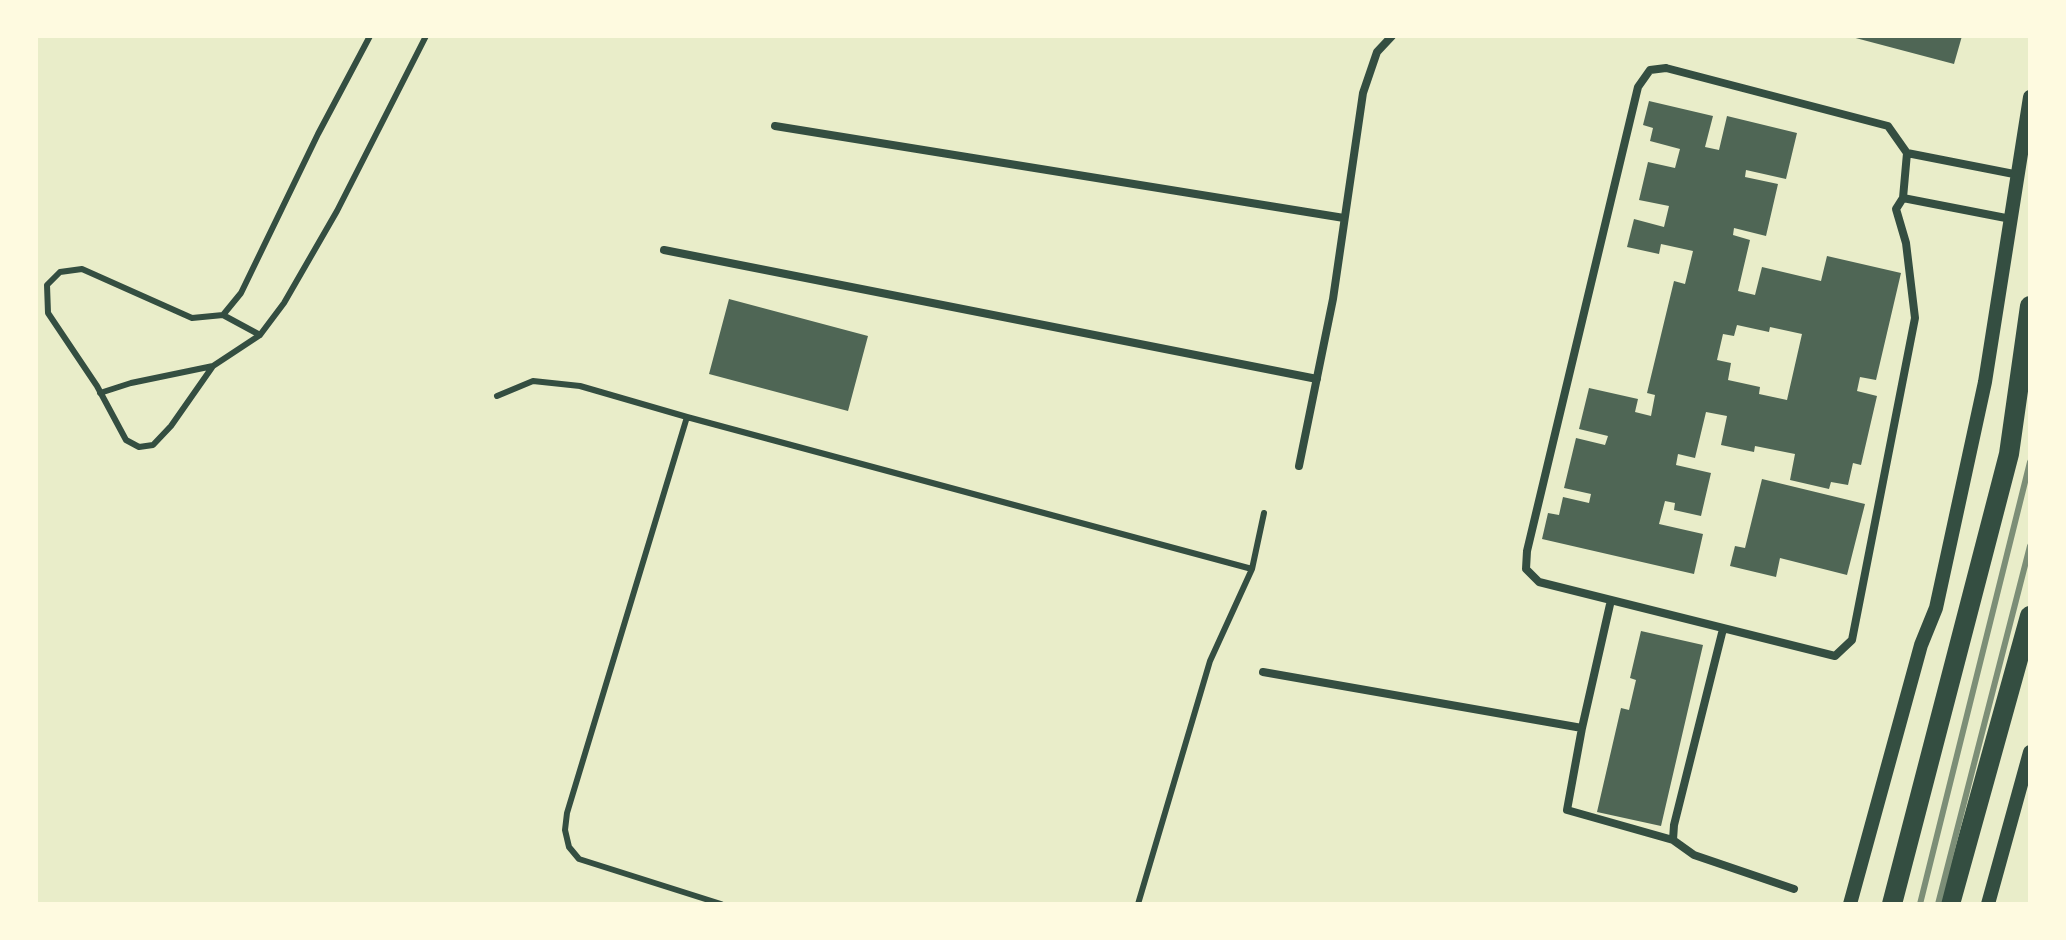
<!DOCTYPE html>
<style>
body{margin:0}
#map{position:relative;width:2066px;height:940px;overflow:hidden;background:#e9edc9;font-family:Montserrat,sans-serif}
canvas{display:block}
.frame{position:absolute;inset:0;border:38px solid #fefae0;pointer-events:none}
</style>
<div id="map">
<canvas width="2066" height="940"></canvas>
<div class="frame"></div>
</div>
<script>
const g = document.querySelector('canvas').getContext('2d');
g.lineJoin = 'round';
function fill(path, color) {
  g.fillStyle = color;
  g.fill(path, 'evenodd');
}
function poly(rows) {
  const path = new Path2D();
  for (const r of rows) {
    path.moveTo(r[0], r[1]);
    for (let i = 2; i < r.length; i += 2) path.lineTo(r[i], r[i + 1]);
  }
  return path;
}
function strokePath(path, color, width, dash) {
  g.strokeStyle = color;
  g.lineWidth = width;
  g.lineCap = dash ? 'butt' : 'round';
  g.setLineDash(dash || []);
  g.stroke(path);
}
const building = poly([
 [1848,36,1962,36,1954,64],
 [1649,101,1713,116,1705,147,1719,150,1727,116,1797,133,1786,179,1746,170,1745,177,1778,184,1766,236,1734,228,1733,235,1750,240,1738,291,1755,295,1762,267,1821,281,1827,256,1901,273,1876,380,1860,377,1857,391,1877,396,1861,465,1853,463,1848,485,1831,482,1829,489,1790,480,1795,454,1755,446,1754,452,1721,445,1727,416,1706,412,1695,458,1678,454,1676,465,1711,473,1701,516,1674,510,1675,503,1665,501,1659,524,1703,534,1694,574,1542,539,1548,513,1559,515,1563,497,1589,503,1591,494,1564,488,1576,438,1605,445,1608,436,1579,429,1589,388,1638,399,1635,412,1651,416,1655,395,1647,393,1674,281,1685,284,1693,251,1661,244,1659,254,1627,247,1634,219,1664,227,1669,206,1639,200,1648,162,1675,168,1680,149,1650,141,1653,128,1643,125],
 [1737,325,1769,332,1770,327,1802,334,1787,400,1759,394,1760,387,1728,380,1731,363,1717,360,1723,334,1734,336],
 [729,299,868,336,848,411,709,374],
 [1762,479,1865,504,1847,575,1780,558,1776,577,1730,566,1735,546,1745,548],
 [1641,631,1703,645,1661,826,1597,812,1621,708,1629,710,1636,680,1630,678]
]);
const service = poly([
 [370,36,318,134,241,293,223,315,192,318,82,269,60,272,47,285,48,313,97,386,126,440,139,447,153,445,171,426,213,366,260,335,284,303,337,211,426,36],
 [223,315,260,335],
 [100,393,131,383,213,366],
 [497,396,533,381,580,386,687,417,1252,569],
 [687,417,567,813,565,830,569,847,579,859,721,904],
 [1138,904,1210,661,1252,569,1264,513]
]);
const minor = poly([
 [1666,68,1888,126,1907,153,1903,198,1896,209,1906,243,1915,318,1852,640,1835,656,1539,582,1526,569,1527,551,1638,87,1650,70,1666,68],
 [775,126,1344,218],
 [1907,153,2019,175],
 [1903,198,2011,219],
 [664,250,1317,379],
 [1299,466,1333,299,1363,93,1377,52,1392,36],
 [1723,629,1674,825,1673,840,1694,855,1794,889],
 [1263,672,1582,728,1567,810,1673,840],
 [1582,728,1611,600]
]);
const tertiary = poly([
 [1850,904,1921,645,1936,608,1985,382,2030,97],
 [1988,904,2030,752]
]);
const primary = poly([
 [1892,904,2009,454,2030,306],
 [1950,904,2030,616]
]);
const rail = poly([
 [1920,904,2030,462],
 [1938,904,2030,546]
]);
fill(building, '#4f6655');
strokePath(service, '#344e41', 6);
strokePath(minor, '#344e41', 8);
strokePath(tertiary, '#344e41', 14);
strokePath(primary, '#344e41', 20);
strokePath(rail, '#7c8e77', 6);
</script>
